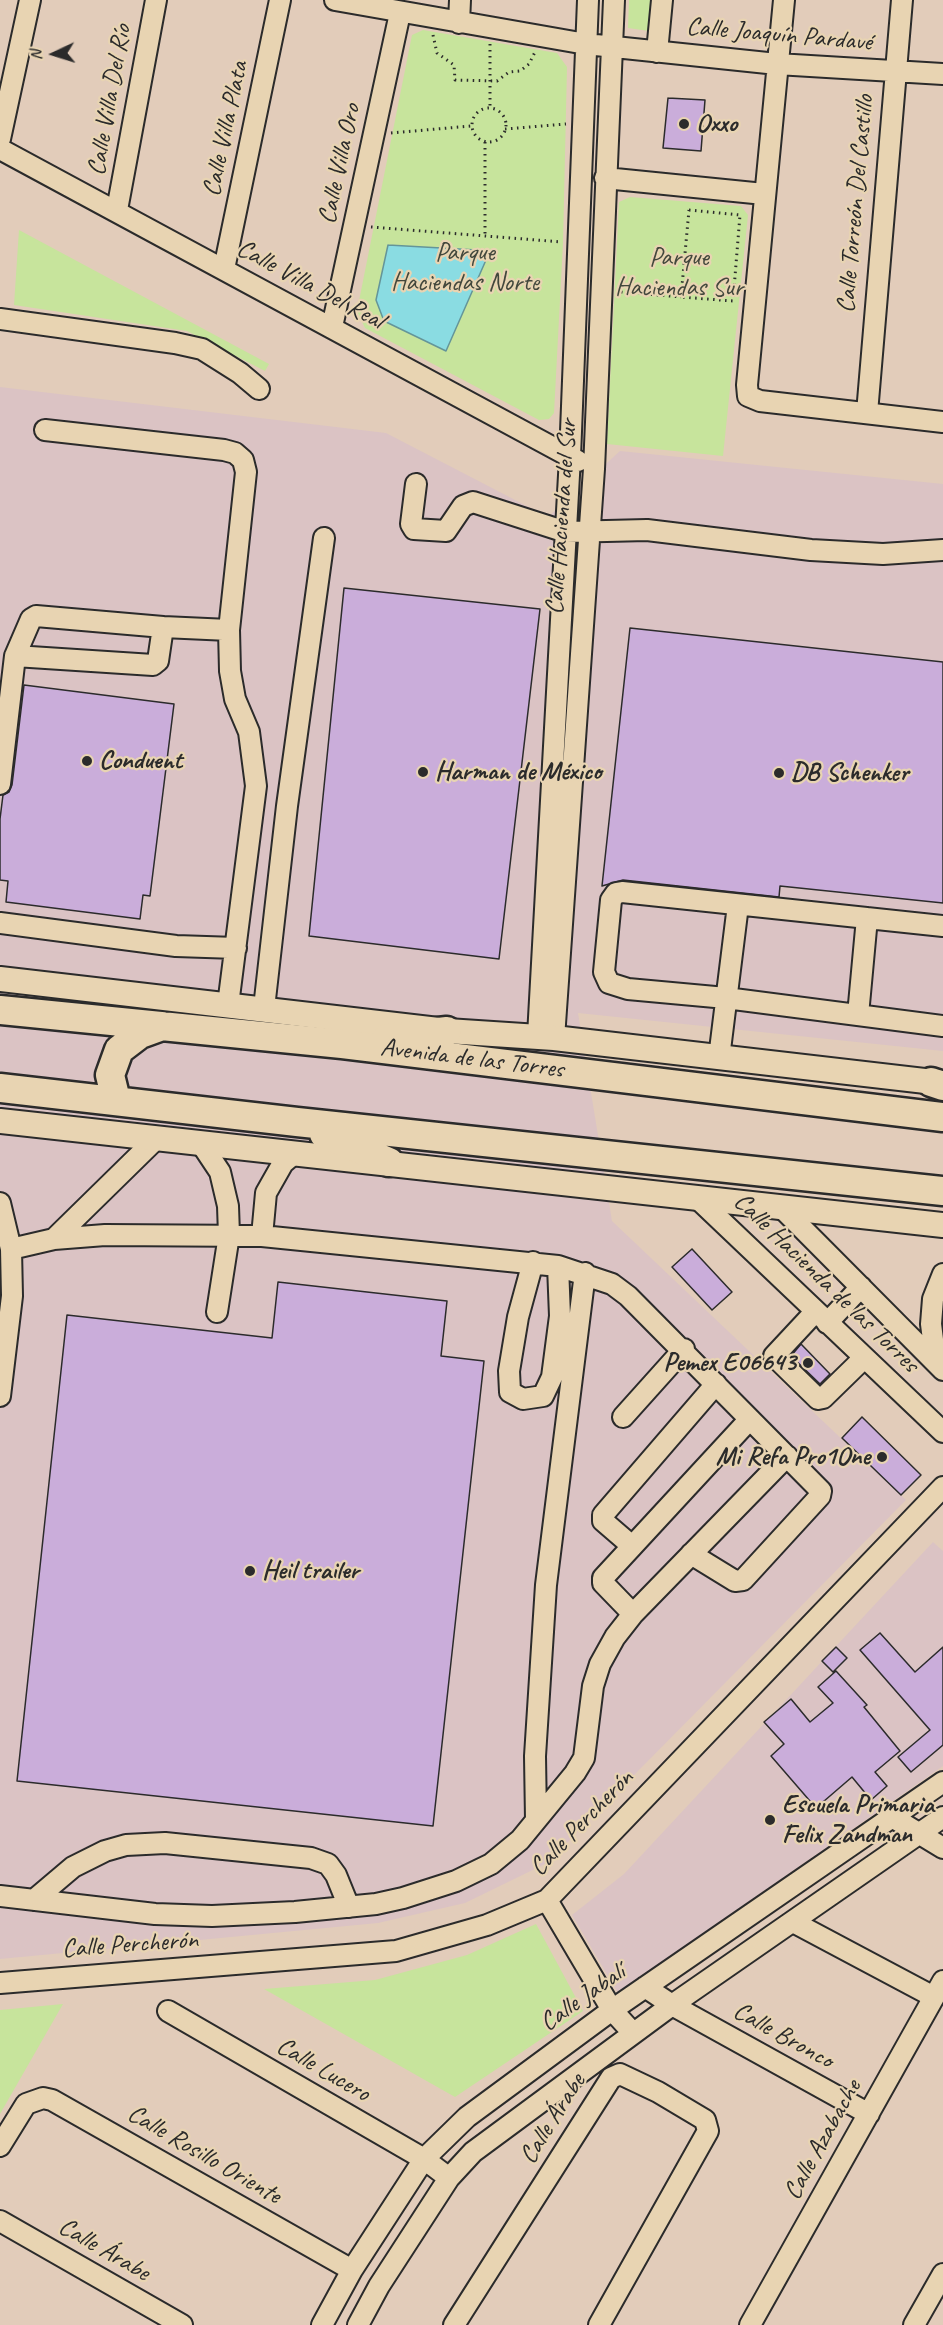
<!DOCTYPE html>
<meta charset="utf-8">
<style>
body{margin:0}
#map{position:relative;width:943px;height:2325px;overflow:hidden;background:#e2ccba;font-family:Caveat,sans-serif}
canvas{display:block}
.north{position:absolute;left:24px;top:24px;width:60px;height:60px;-webkit-text-stroke:4px #e8d4b2;paint-order:stroke;rotate:266deg;font-size:16px;font-weight:700;line-height:24px;text-align:center;color:#2b2b2b}
.north::after{content:'';display:block;margin:auto;width:21px;height:27px;background:#2b2b2b;clip-path:polygon(50% 0,100% 100%,50% 72%,0 100%)}
</style>
<div id="map">
<canvas width="943" height="2325"></canvas>
<div class="north">N</div>
</div>
<script>
const g = document.querySelector('canvas').getContext('2d');
g.lineJoin = 'round';
function fill(path, color) {
  g.fillStyle = color;
  g.fill(path, 'evenodd');
}
function poly(rows) {
  const path = new Path2D();
  for (const r of rows) {
    if (r.length === 3) {
      path.moveTo(r[0] + r[2], r[1]);
      path.arc(r[0], r[1], r[2], 0, 2 * Math.PI);
      continue;
    }
    path.moveTo(r[0], r[1]);
    for (let i = 2; i < r.length; i += 2) path.lineTo(r[i], r[i + 1]);
  }
  return path;
}
function strokePath(path, color, width, dash) {
  g.strokeStyle = color;
  g.lineWidth = width;
  g.lineCap = dash ? 'butt' : 'round';
  g.setLineDash(dash || []);
  g.stroke(path);
}
function drawText(font, color, halo, rows, align = 'center') {
  g.font = font + ' Caveat,sans-serif';
  g.lineWidth = 4.5;
  g.setLineDash([]);
  g.textBaseline = 'middle';
  g.strokeStyle = halo;
  g.fillStyle = color;
  for (const [text, x, y, turn = 0] of rows) {
    g.save();
    g.translate(x, y);
    g.rotate((+turn || 0) * Math.PI / 180);
    g.textAlign = isNaN(turn) ? turn : align;
    if (halo) g.strokeText(text, 0, 0);
    g.fillText(text, 0, 0);
    g.restore();
  }
}
const built = poly([
 [0,387,386,433,548,517,620,451,943,484,943,1051,578,1013,612,1221,906,1500,547,1863,465,1903,378,1923,0,1959],
 [933,1542,943,1551,943,1766,618,1993,572,1915,624,1874]
]);
const green = poly([
 [629,0,652,0,649,31,628,28],
 [423,30,557,53,567,67,563,243,554,413,549,419,539,420,365,328,357,311,412,35],
 [630,197,741,206,748,215,723,456,607,444,619,202],
 [19,230,269,364,265,371,187,331,14,305],
 [536,1924,583,2011,455,2097,264,1989,375,1980,467,1955],
 [63,2004,0,2114,0,2010]
]);
const water = poly([
 [388,245,477,250,486,260,446,351,384,321,376,300,388,245]
]);
const building = poly([
 [668,98,705,100,701,151,663,148,668,98],
 [344,588,540,609,499,959,309,936,344,588],
 [630,628,943,662,943,903,780,886,779,897,623,880,602,886,630,628],
 [24,685,174,704,150,896,143,895,140,919,6,902,8,881,0,880,0,819,3,795,9,792,12,785,24,685],
 [692,1249,732,1292,712,1310,672,1267,692,1249],
 [278,1282,447,1301,441,1356,484,1361,433,1826,17,1781,67,1315,272,1338,278,1282],
 [801,1344,830,1374,820,1384,791,1356,801,1344],
 [862,1417,921,1475,901,1495,842,1438,862,1417],
 [880,1633,915,1672,943,1647,943,1745,911,1772,898,1757,930,1730,860,1650,880,1633],
 [836,1647,847,1658,833,1672,822,1661,836,1647],
 [836,1671,867,1705,864,1707,900,1751,875,1772,887,1786,871,1800,852,1777,816,1808,771,1756,784,1744,764,1722,791,1699,810,1722,833,1703,818,1687,836,1671]
]);
const path = poly([
 [433,35,437,53,454,65,455,80,497,81,509,72,520,71,529,64,535,52],
 [490,44,490,108],
 [489,125,17],
 [505,129,566,124],
 [391,133,471,126],
 [485,142,485,236],
 [689,210,740,215,733,301,681,297,689,210],
 [371,227,562,242],
 [621,292,681,297]
]);
const minor = poly([
 [335,0,586,44,777,64,943,74],
 [784,0,747,385,748,396,760,401,943,422],
 [459,23,460,0],
 [657,52,662,0],
 [0,139,30,0],
 [0,149,578,461],
 [605,178,764,194],
 [117,210,156,0],
 [224,269,280,0],
 [0,319,175,343,202,349,240,373,259,389],
 [332,327,400,13],
 [867,413,902,0],
 [45,430,224,450,235,453,243,460,246,472,229,630,230,671,235,699,249,732,256,786,228,1005],
 [416,484,411,524,414,529,446,531,463,506,473,502,566,532,647,530,811,550,883,554,943,550],
 [163,627,229,630],
 [0,784,15,656,31,619,36,616,163,627,158,661,153,665,15,656],
 [0,923,176,946,236,948],
 [943,926,622,892,616,893,611,900,604,972,609,983,628,989,726,998,943,1026],
 [264,1008,287,806,324,538],
 [858,1015,867,918],
 [538,1036,570,457,588,0],
 [554,1038,594,469,614,0],
 [719,1058,738,905],
 [200,1142,220,1172,228,1206,229,1235,217,1312],
 [697,1198,943,1432],
 [0,1203,11,1249],
 [782,1208,943,1370],
 [262,1236,266,1193,283,1163,296,1152],
 [54,1239,158,1137],
 [533,1262,518,1317,509,1371,510,1392,523,1399,543,1396,552,1377,560,1316,558,1266],
 [815,1312,774,1356,818,1399,823,1398,864,1358],
 [827,1323,861,1287],
 [936,1363,931,1324,933,1299,943,1274],
 [0,1396,12,1296,11,1249,54,1239,105,1235,262,1236,558,1266,612,1284,628,1296,821,1491,820,1496,743,1580,735,1581,691,1554],
 [623,1417,684,1349],
 [632,1546,603,1521,603,1515,716,1384],
 [633,1614,603,1583,603,1578,749,1420],
 [892,1817,943,1848],
 [536,1820,535,1756,546,1585,585,1273],
 [0,1896,155,1914,212,1916,295,1912,376,1904,403,1898,456,1881,491,1864,520,1840,575,1773,584,1758,593,1686,600,1664,615,1637,633,1614,787,1456],
 [34,1900,73,1867,105,1851,126,1845,165,1843,311,1858,328,1864,336,1875,349,1907],
 [547,1900,612,2010,633,2033],
 [793,1922,934,1997],
 [0,1983,396,1951,487,1925,547,1900,943,1487],
 [645,1987,672,2005,869,2114],
 [168,2011,424,2159,449,2178],
 [0,2146,26,2104,43,2098,52,2100,352,2270],
 [0,2221,182,2325],
 [322,2325,352,2270,424,2159,467,2117,612,2010,943,1782],
 [358,2325,379,2286,449,2178,473,2152,672,2005,943,1817],
 [454,2325,611,2078,620,2074,658,2092,705,2120,708,2131,599,2325],
 [750,2325,943,1981],
 [914,2325,943,2274]
]);
const major = poly([
 [0,979,447,1031,554,1038,943,1083],
 [0,1121,943,1225]
]);
const highway = poly([
 [0,1010,342,1044,943,1117],
 [387,1038,447,1031],
 [931,1082,943,1086],
 [0,1088,297,1122,943,1191],
 [116,1100,110,1075,119,1050,140,1034,162,1026],
 [324,1134,389,1162]
]);
const markers = [
 [684,124,6,"#2b2b2b"],
 [87,761,6,"#2b2b2b"],
 [423,772,6,"#2b2b2b"],
 [779,773,6,"#2b2b2b"],
 [808,1363,6,"#2b2b2b"],
 [882,1457,6,"#2b2b2b"],
 [250,1571,6,"#2b2b2b"],
 [770,1820,6,"#2b2b2b"]
];
const streetNames = [
 ["Calle Joaquín Pardavé",779,35,5],
 ["Calle Villa Del Río",110,100,-80],
 ["Calle Villa Plata",226,129,-78],
 ["Calle Villa Oro",340,164,-78],
 ["Calle Torreón Del Castillo",856,204,-85],
 ["Calle Villa Del Real",310,285,28],
 ["Calle Hacienda del Sur",562,517,-86],
 ["Avenida de las Torres",472,1059,7],
 ["Calle Hacienda de las Torres",826,1283,44],
 ["Calle Percherón",582,1823,-46],
 ["Calle Percherón",130,1945,-4],
 ["Calle Jabalí",583,1998,-35],
 ["Calle Bronco",783,2036,29],
 ["Calle Lucero",323,2070,30],
 ["Calle Árabe",553,2119,-58],
 ["Calle Azabache",823,2140,-61],
 ["Calle Rosillo Oriente",204,2155,30],
 ["Calle Árabe",104,2250,30]
];
const poiNames = [
 ["Oxxo",696,124],
 ["Conduent",99,761],
 ["Harman de México",435,772],
 ["DB Schenker",791,773],
 ["Pemex E06643",796,1363,"right"],
 ["Mi Refa Pro1One",870,1457,"right"],
 ["Heil trailer",262,1571],
 ["Escuela Primaria",782,1805],
 ["Felix Zandman",782,1835]
];
const parkNames = [
 ["Parque",465,253],
 ["Haciendas Norte",465,283],
 ["Parque",679,258],
 ["Haciendas Sur",679,288]
];
fill(built, '#dbc3c4');
fill(green, '#c7e49c');
fill(water, '#8adce2');
strokePath(water, '#649599', 1.5);
fill(building, '#caadda');
strokePath(building, '#2b2b2b', 1.5);
strokePath(minor, '#2b2b2b', 24);
strokePath(major, '#2b2b2b', 28);
strokePath(highway, '#2b2b2b', 33);
strokePath(path, '#2b2b2b', 3, [1.5, 4.5]);
strokePath(minor, '#e8d4b2', 20);
strokePath(major, '#e8d4b2', 24);
strokePath(highway, '#e8d4b2', 28);
for (const [x, y, r, color] of markers) {
  const dot = new Path2D();
  dot.arc(x, y, r, 0, 2 * Math.PI);
  g.fillStyle = color;
  g.fill(dot);
  strokePath(dot, '#e8d4b2', 2);
}
drawText('26px', '#2b2b2b', '#e8d4b2', streetNames);
drawText('bold 26px', '#2b2b2b', '#e8d4b2', poiNames, 'left');
drawText('26px', '#42473c', '#e8d4b2', parkNames);
</script>
